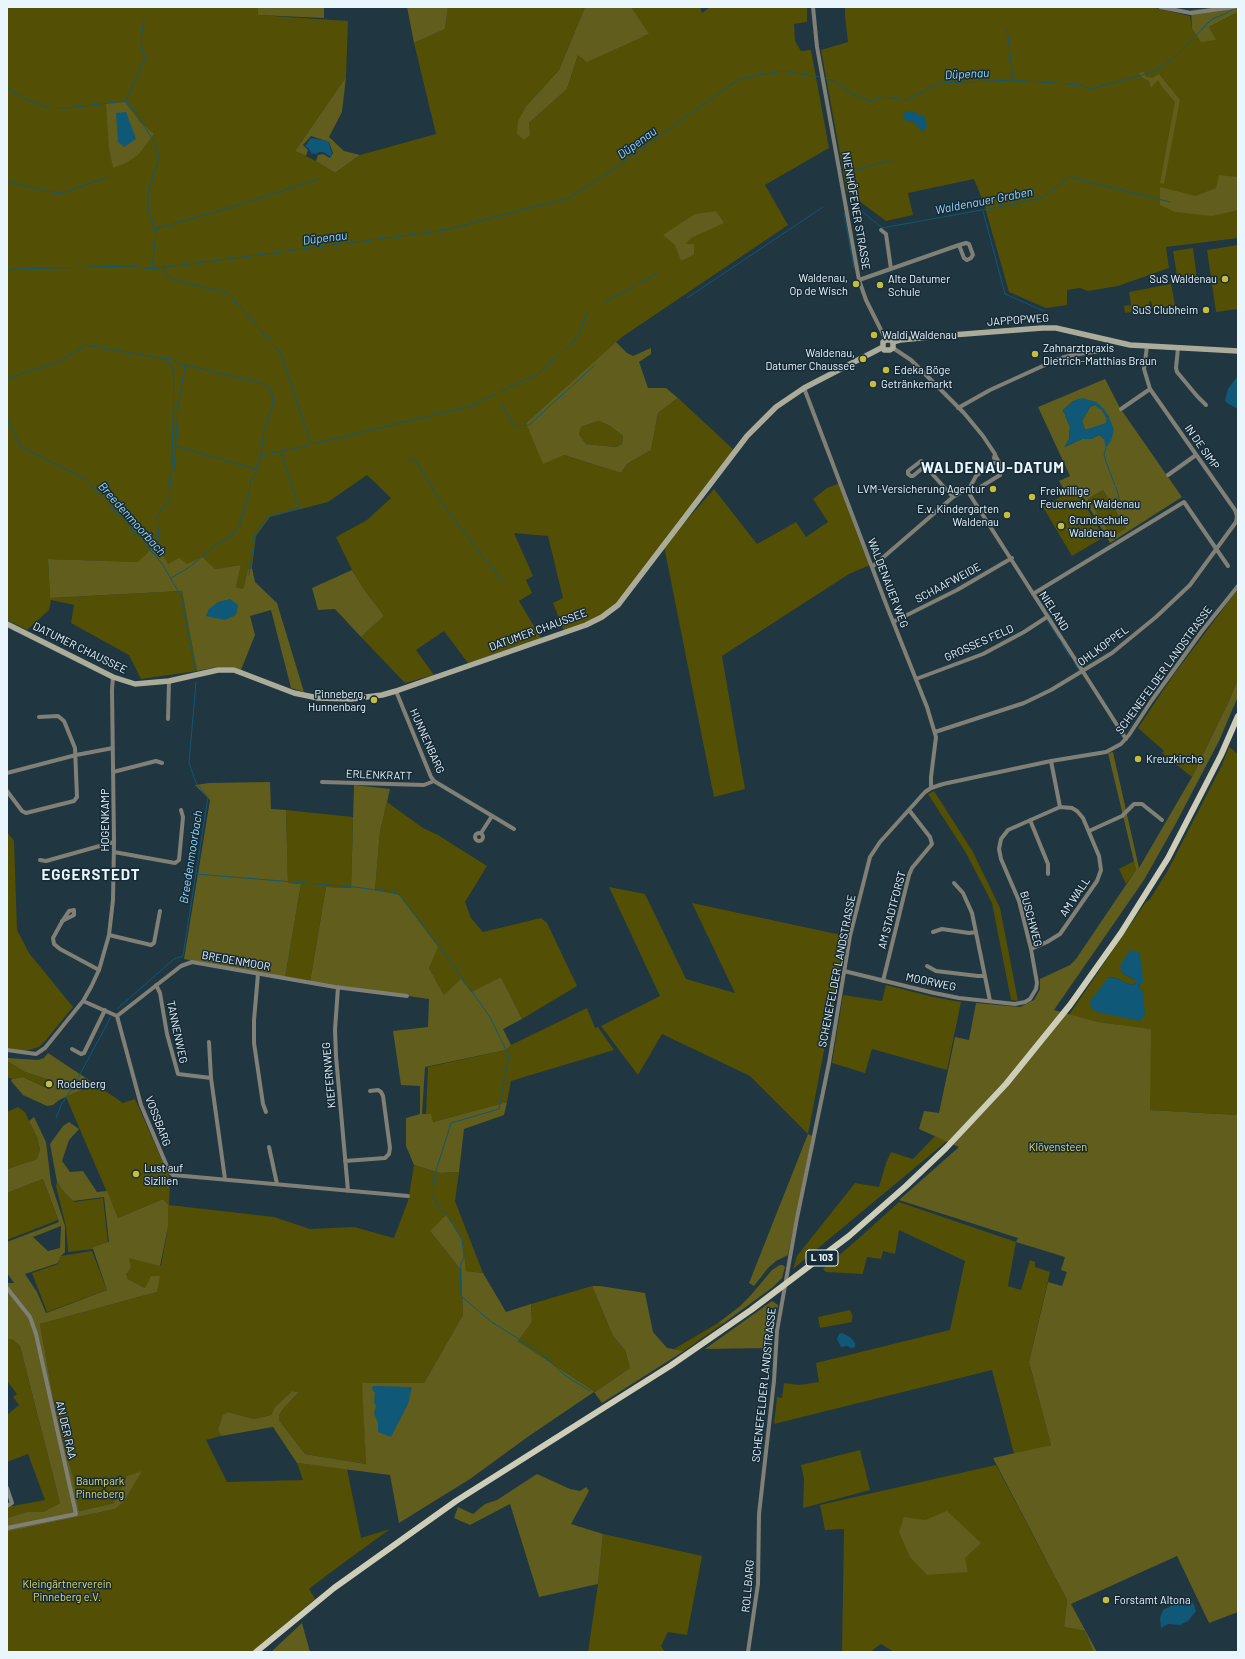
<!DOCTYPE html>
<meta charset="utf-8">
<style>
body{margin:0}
#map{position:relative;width:1245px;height:1659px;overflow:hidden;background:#203641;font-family:Barlow,sans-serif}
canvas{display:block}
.frame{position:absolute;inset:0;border:8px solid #e9f6fe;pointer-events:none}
</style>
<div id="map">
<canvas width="1245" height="1659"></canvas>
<div class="frame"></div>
</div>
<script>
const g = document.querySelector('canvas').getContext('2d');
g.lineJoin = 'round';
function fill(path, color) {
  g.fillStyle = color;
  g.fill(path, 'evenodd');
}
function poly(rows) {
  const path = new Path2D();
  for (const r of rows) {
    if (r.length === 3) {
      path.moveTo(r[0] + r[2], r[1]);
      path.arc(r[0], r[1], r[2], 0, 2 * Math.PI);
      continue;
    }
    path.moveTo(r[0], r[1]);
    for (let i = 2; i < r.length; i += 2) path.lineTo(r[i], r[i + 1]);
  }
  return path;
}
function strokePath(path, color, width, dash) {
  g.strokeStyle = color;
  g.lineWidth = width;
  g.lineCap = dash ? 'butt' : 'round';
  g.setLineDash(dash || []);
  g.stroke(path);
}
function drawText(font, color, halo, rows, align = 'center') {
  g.font = font + ' Barlow,sans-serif';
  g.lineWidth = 3;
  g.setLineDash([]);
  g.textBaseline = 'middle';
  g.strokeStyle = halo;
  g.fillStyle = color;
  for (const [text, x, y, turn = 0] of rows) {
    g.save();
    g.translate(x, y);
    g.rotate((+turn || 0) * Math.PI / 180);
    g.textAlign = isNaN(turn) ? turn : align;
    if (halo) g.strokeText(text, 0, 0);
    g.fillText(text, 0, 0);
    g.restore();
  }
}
const green = poly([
 [7,7,257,7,258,15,348,21,346,77,295,151,316,161,335,173,360,155,436,134,414,43,445,29,448,7,585,7,559,70,527,105,530,135,529,123,567,89,578,55,648,35,631,7,700,7,702,13,710,7,807,7,807,22,794,24,795,41,801,51,811,50,829,148,765,185,788,225,622,337,526,423,564,455,621,473,627,464,651,450,658,413,678,398,734,450,617,604,601,616,585,625,564,631,553,603,563,598,548,536,514,533,533,576,526,580,532,593,519,601,541,638,468,663,444,631,416,650,434,675,405,683,361,637,384,616,363,588,352,570,336,537,367,520,391,498,367,475,328,502,270,517,256,536,252,568,248,569,243,589,236,587,241,565,215,569,187,564,48,559,50,598,182,591,197,671,141,679,129,655,71,623,74,605,51,600,49,610,27,630,7,620],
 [845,7,1151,7,1190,16,1192,28,1215,40,1209,27,1238,12,1238,238,1166,247,1169,268,1118,286,1088,291,1080,288,1067,290,1067,305,1046,308,1009,292,984,204,974,179,908,193,913,215,886,221,847,192,821,50,848,42,845,16],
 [1238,245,1238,309,1216,312,1207,250],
 [1193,248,1197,279,1178,282,1173,251],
 [1171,284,1175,305,1153,309,1151,301,1149,302,1150,309,1125,313,1124,306,1131,305,1129,292],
 [599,421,610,426,623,436,622,444,616,447,586,444,579,434,581,427],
 [840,483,870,565,849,574,722,656,745,789,714,797,664,546,714,489,757,544,796,522,806,537,828,522,813,499,827,488],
 [1075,488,1104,537,1072,556,1043,507],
 [1103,490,1126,528,1111,538,1088,499],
 [1238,589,1238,679,1228,703,1192,777,1162,753,1164,751,1138,728,1172,677],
 [1229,747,1238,754,1238,1115,1150,1110,1150,1032,1148,1029,1098,1022,1069,1015,1145,903,1150,899,1167,872,1222,765],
 [1139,952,1142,983,1140,983,1139,989,1108,978,1114,977,1131,985,1135,983,1135,980,1122,973],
 [934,791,973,852,1000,908,1018,1001,1011,1000,992,903,966,853,928,794],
 [387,802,423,828,438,835,487,866,465,902,471,918,483,932,541,918,547,923,577,986,522,1019,501,977,471,992,444,995,429,968,375,890,380,832],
 [286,810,353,817,351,888,326,887,310,982,285,978,301,884,288,883],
 [7,832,14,841,17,930,29,953,73,1007,46,1040,39,1047,25,1051,7,1049],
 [1134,861,1136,870,1126,884,1119,869],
 [609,887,645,894,686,979,735,993,692,903,846,936,808,1134,750,1076,662,1034,638,1075,601,1026,660,996],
 [886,985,933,997,961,1002,947,1070,872,1049,865,1073,832,1063,843,995,882,1001],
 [587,1008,595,1028,598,1027,614,1050,511,1081,507,1102,433,1122,426,1114,428,1067,506,1050,511,1045],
 [7,1061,25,1072,53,1081,50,1089,23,1077,12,1079,7,1077],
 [95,1084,123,1103,135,1099,170,1178,169,1205,274,1217,310,1229,354,1227,394,1238,408,1201,414,1165,440,1173,459,1172,455,1201,483,1273,466,1271,463,1240,430,1231,461,1270,463,1315,424,1383,363,1383,366,1464,305,1454,279,1420,279,1415,284,1408,299,1392,292,1391,275,1407,271,1415,254,1419,228,1412,218,1430,221,1436,206,1440,227,1482,303,1480,297,1463,347,1469,361,1538,390,1529,327,1575,309,1589,315,1599,252,1652,7,1652,7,1532,115,1509,141,1472,127,1476,114,1503,79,1511,73,1477,58,1425,40,1324,157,1292,159,1276,145,1288,128,1279,126,1274,129,1257,161,1266,168,1227,163,1199,118,1218,66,1097],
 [18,1107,25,1112,29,1121,37,1137,40,1150,37,1159,7,1169,7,1112],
 [935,1136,947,1141,793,1269,797,1256,855,1183,879,1187,886,1163,891,1152,913,1159],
 [43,1179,58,1220,7,1240,7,1193],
 [57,1182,64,1192,74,1202,103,1198,108,1243,93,1247,93,1249,68,1252,66,1227,56,1186],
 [899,1202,1016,1242,1008,1286,1021,1290,1030,1260,1035,1262,1035,1267,1050,1272,1029,1362,1051,1445,1014,1454,992,1370,774,1424,777,1397,782,1398,784,1383,799,1385,819,1382,816,1363,950,1330,965,1261,899,1230,895,1254,883,1251,881,1259,867,1257,863,1273,862,1274,826,1272,823,1269,858,1239],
 [92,1251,107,1290,47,1312,32,1273,58,1264,61,1256],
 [592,1286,613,1336,625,1350,630,1368,595,1392,518,1341,532,1322,531,1304],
 [850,1310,853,1317,852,1318,852,1322,820,1328,818,1317],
 [718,1323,724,1323,684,1351,674,1349],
 [7,1339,13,1340,20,1346,60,1503,43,1512,26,1512,7,1518,7,1507,45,1500,28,1454,7,1462,7,1415,19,1405,13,1397,17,1394,7,1381],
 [860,1450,870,1490,803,1508,804,1479,801,1465],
 [996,1465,1067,1600,1064,1627,1085,1631,1093,1652,894,1652,881,1644,870,1652,842,1652,844,1529,825,1530,820,1505],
 [603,1534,702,1556,687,1635,668,1632,661,1646,665,1652,588,1652,598,1584]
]);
const forest = poly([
 [257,7,324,7,324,18,258,15],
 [407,7,448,7,445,29,414,43],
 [585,7,631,7,649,34,587,62,578,55,567,89,529,123,530,135,524,140,517,134,518,121,527,105,559,70],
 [1220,7,1238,7,1238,12,1209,27,1216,40,1201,42,1192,28,1191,10],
 [1144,72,1146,77,1152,78,1159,74,1180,100,1164,184,1160,183,1175,102,1162,87,1158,80,1151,88,1149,81,1140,76,1139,73],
 [346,77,342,112,329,137,344,151,360,155,335,173,316,161,318,155,323,154,330,158,333,153,329,142,311,136,303,145,308,150,306,156,295,151],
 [125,102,141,123,154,134,139,154,128,162,113,168,109,148,106,104],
 [1219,175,1238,177,1238,210,1212,216,1175,212,1160,205,1160,187,1196,196,1216,188],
 [716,211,724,223,691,238,686,244,694,244,694,255,681,261,675,245,663,235,695,214],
 [616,342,627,353,633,356,651,348,651,354,639,362,648,388,666,388,678,398,658,413,651,450,627,464,621,473,564,455,543,464,526,423],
 [599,421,610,426,623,436,622,444,616,447,586,444,579,434,581,427],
 [1105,379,1120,408,1182,497,1110,543,1076,485,1065,491,1059,481,1070,476,1038,407],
 [1073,401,1096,402,1109,417,1104,439,1099,435,1091,439,1082,439,1065,447,1069,439,1070,427,1063,410],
 [1103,490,1126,528,1112,537,1088,499],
 [1095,405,1102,410,1107,419,1106,424,1085,430,1082,421,1090,407],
 [156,545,168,564,179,558,187,564,202,557,215,569,241,565,236,587,243,589,248,569,252,568,255,582,277,603,304,692,291,688,271,610,250,616,255,635,241,670,234,667,218,667,197,671,182,591,50,598,48,559,138,562],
 [352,570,363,588,384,616,361,637,335,609,318,610,312,588],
 [1238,679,1238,697,1233,708,1219,741,1175,825,1144,880,1054,1010,1098,1022,1151,1029,1150,1110,1238,1115,1238,1612,1209,1623,1177,1556,1071,1604,1097,1652,1093,1652,1085,1631,1064,1627,1067,1600,993,1458,1051,1445,1029,1362,1048,1282,1062,1286,1067,1272,1061,1270,1065,1257,1016,1242,1018,1238,899,1200,959,1147,919,1129,924,1111,939,1113,955,1037,969,1040,976,1003,1020,1007,1034,1000,1040,989,1040,979,1070,965,1076,959,1136,870,1108,753,1113,752,1139,868,1192,777,1228,703],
 [270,782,271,809,286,810,288,883,301,884,285,978,184,959,210,800,195,785,209,783],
 [354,785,390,789,380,832,375,890,399,895,438,947,429,968,444,995,461,979,471,992,501,977,522,1019,503,1029,511,1045,506,1050,425,1067,422,1114,431,1114,433,1122,507,1102,504,1115,464,1129,459,1172,440,1173,414,1165,406,1146,406,1118,420,1114,420,1086,401,1085,393,1031,428,1027,429,999,310,982,326,887,351,888],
 [48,1053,95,1084,59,1100,53,1105,47,1106,23,1095,11,1081,12,1079,23,1077,49,1089,53,1081,25,1072,7,1061,7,1058,38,1060,44,1058],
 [34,1117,46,1142,51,1183,65,1226,65,1252,61,1256,58,1263,25,1274,37,1292,46,1313,107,1290,93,1249,93,1247,109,1242,104,1197,73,1201,64,1192,57,1182,50,1144,63,1126,69,1122,79,1129,69,1140,62,1161,70,1172,83,1171,97,1192,107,1191,118,1218,163,1199,168,1205,168,1227,160,1266,129,1258,131,1268,126,1274,128,1279,145,1288,151,1276,160,1276,157,1292,40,1324,58,1425,73,1477,79,1511,114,1503,127,1476,142,1471,124,1501,115,1509,7,1532,7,1518,26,1512,43,1512,60,1503,20,1346,13,1340,7,1339,7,1283,14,1283,7,1273,7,1242,59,1222,43,1179,7,1193,7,1169,37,1159,40,1150,37,1137,29,1121],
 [61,1226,60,1248,48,1251,33,1237],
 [808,1134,812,1136,788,1255,776,1261,768,1268,754,1286,749,1283],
 [446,1215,463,1240,466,1271,483,1273,506,1312,531,1304,532,1322,518,1341,595,1392,630,1368,625,1350,613,1336,592,1286,600,1286,645,1293,653,1332,667,1348,684,1351,602,1403,594,1392,529,1436,470,1479,399,1523,390,1475,297,1463,273,1427,221,1436,218,1430,223,1415,228,1412,254,1419,271,1415,275,1407,292,1391,299,1392,284,1408,279,1415,279,1420,305,1454,366,1464,362,1383,424,1383,463,1315,461,1270,430,1231],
 [780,1265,783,1265,785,1267,782,1278,773,1287,724,1323,718,1323,739,1307,751,1295,772,1270],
 [772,1301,778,1305,771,1348,705,1349],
 [537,1474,570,1489,580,1491,586,1487,589,1491,571,1524,603,1534,598,1584,539,1597,510,1504,470,1525,454,1518,458,1507,473,1514,485,1504,497,1500],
 [947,1511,981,1543,965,1558,968,1572,927,1575,910,1557,899,1532,904,1517,925,1520],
 [302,1623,310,1652,271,1652]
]);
const water = poly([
 [911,111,925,117,927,126,923,132,915,123,905,120,903,116,905,112],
 [126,112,136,139,124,147,118,142,116,113],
 [311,138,328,141,332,153,331,157,323,152,319,152,316,154,311,153,309,149,305,146],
 [1237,377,1238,408,1236,408,1227,403,1225,400,1228,389],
 [1082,398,1096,402,1104,409,1109,417,1114,430,1111,441,1106,448,1104,439,1099,435,1091,439,1082,439,1064,447,1069,439,1070,427,1063,410,1073,401],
 [1095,405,1102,410,1107,419,1106,423,1085,430,1082,421,1090,407],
 [230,599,238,605,236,615,225,620,206,616,209,609,218,602],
 [1130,950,1139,952,1142,966,1143,983,1140,983,1139,988,1143,992,1145,1015,1140,1021,1097,1012,1091,1008,1090,1001,1108,978,1114,977,1131,985,1135,983,1135,980,1122,973,1120,966],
 [842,1333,850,1337,855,1343,855,1347,852,1348,847,1346,841,1347,837,1339,839,1334],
 [373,1386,412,1387,408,1404,391,1437,378,1432,378,1423,374,1413,376,1406,374,1402,375,1393,372,1389],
 [1189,1597,1194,1605,1196,1611,1188,1621,1180,1625,1168,1624,1161,1628,1160,1618,1163,1610]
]);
const stream = poly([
 [1007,28,1013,79],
 [824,78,835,82,851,93,869,101,885,97,906,100,940,83,1014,80,1082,85,1090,89,1153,72,1164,65,1174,58,1212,19,1225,14,1237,7],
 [7,88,22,97,44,107,67,108,125,101,135,111,155,143,159,158,148,192,148,209,156,233,152,268],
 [126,101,133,84,145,59,141,42,144,18],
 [845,171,855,170,892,160],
 [7,181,44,191,62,193,108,177],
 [850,201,882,228,1015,204,1044,197,1069,177,1170,202],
 [983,211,1005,294,1044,311],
 [844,213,854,268],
 [155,229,222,210,319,179],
 [165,268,165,274,174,280,228,293,281,353,310,442,313,444,471,406,495,394],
 [7,271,14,269,131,266,152,269,446,230,536,206,567,199,620,165,737,80,758,75,783,71,820,77],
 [639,283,657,274],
 [687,298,823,207],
 [605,302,635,286],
 [580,331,588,312],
 [7,379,35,369,57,363,86,345,166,359,170,358,178,363,264,384,269,387,272,394,273,405,264,429,261,455],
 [500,392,538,374,575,340,579,333],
 [501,404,515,426,529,425,594,366],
 [7,419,21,447,87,480,161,562,181,596,195,669],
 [175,446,256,469],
 [1106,448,1104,454,1106,462,1115,485],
 [410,461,415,459,440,501,503,582],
 [174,472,178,407,185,365],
 [1116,487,1120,501],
 [159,541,157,516,169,500,172,463,174,372,167,360],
 [249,575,255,535,267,517,299,508,281,452],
 [171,578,188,568,216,545,233,535,240,523,249,494,250,481,255,475,261,455,308,446],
 [1036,595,1046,610],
 [1048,613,1054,622],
 [1047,620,1059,639],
 [1062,644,1070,657],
 [1076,657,1083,668],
 [1074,663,1079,670],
 [196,874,354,887,398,893,440,947,490,1017,509,1056,499,1109,451,1123,435,1174,433,1195],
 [117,1009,174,959,183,956,208,797,196,783,189,763,196,682],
 [56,1118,61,1105,73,1087,111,1017],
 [434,1198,440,1210,445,1213,451,1221,462,1240,464,1257,461,1264,460,1295,490,1321,538,1351,566,1376,590,1391]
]);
const street = poly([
 [813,7,817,47,859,280,866,300,886,340],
 [1160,7,1191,13,1234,7],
 [881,230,886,234,891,269],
 [966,243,969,244,973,255,971,258,967,260,964,258,959,245,966,243],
 [859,280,959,245],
 [893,348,911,360,964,413,983,436,995,454,994,458],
 [1178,348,1176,368,1177,372,1197,396,1206,405],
 [804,388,886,604,927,707,936,737,931,777,931,788],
 [958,408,990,390,1058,359,1072,355,1101,351,1107,348],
 [1121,409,1150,389],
 [999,463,992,463,976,476,969,489,970,495,1126,739],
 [925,466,913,476,911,476,908,474,908,471,921,461,925,466,953,497],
 [1168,475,1196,455],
 [872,567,953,497,961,492,974,491,1000,475,1002,468,995,455],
 [1033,594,1184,502,1228,566],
 [893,622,957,590,1012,558],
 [916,679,983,654,1024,632,1047,617],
 [396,691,431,777,434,781,514,829],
 [168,719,169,681],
 [935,732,1024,703,1051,690,1112,653,1156,617,1190,585,1236,522,1237,516,1235,510,1150,389,1144,369,1147,346],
 [113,772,156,761,162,763],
 [7,773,76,755,113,748],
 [322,782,424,785,434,781],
 [7,791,22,811,26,813,74,801,77,797,75,748,64,721,58,716,39,717],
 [1030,820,1048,864,1048,874],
 [1089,831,1122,816,1134,804,1142,804,1162,820],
 [481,833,492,816],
 [479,837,4],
 [114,852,175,863,179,860,183,817,181,810],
 [40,860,46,861,114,842],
 [954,883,963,893,972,913,990,1001],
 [62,921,74,915,74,910,69,911,63,920,53,938,54,944,60,949,99,970],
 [933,932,942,929,969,933,976,932],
 [109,935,151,945,154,943,160,911],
 [1031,949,1047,942,1060,934,1097,881,1101,870,1099,856,1083,818,1077,811,1072,808,1060,807],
 [927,966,936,971,978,976,985,976],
 [844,971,934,993,959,998,1015,1004,1025,1002,1030,999,1036,989,1037,983,1031,949,1019,901,1001,859,999,849,1001,839,1008,830,1060,807,1051,761],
 [258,974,254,1020,254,1043,263,1104,266,1112],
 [883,981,909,875,912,868,932,844,930,837,909,810],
 [156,985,160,993,167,1034,178,1074,211,1078],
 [338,987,335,1030,336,1056,348,1191],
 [83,1001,117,1016,181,966,192,962,335,987,407,996],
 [117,1016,141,1105,169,1171,173,1175,408,1196],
 [209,1042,211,1078,225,1179],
 [72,1049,81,1054,84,1053,105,1010],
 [7,1050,36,1054,45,1048,83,1001,91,987,99,970,109,935,113,900,114,842,112,690,113,677],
 [269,1147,277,1184],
 [345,1161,385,1158,389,1154,390,1148,383,1096,381,1092,378,1090,370,1091],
 [7,1288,30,1317,36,1334,76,1514,7,1528],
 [7,1488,12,1503,7,1506],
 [748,1652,758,1584,759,1514,774,1381,777,1331,797,1218,829,1063,850,936,870,857,880,842,925,792,931,788,943,784,1051,761,1106,752,1121,744,1129,735,1152,700,1202,631,1238,586]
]);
const secondary = poly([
 [893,342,900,340,952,335,1042,328,1056,328,1130,345,1238,351],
 [883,347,884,350,890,350,893,348,893,342],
 [883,347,883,342,886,340,890,340,893,342],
 [7,624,113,677,135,684,169,681,218,670,234,670,294,693,318,698,351,699,382,695,396,691,586,625,602,617,618,605,747,436,776,407,804,388,883,347]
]);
const primary = poly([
 [256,1652,334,1588,456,1501,670,1366,751,1310,849,1236,906,1186,946,1148,1006,1084,1070,1005,1121,933,1168,858,1221,755,1238,716]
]);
const markers = [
 [1225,279,4,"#c4bd3e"],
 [856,284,4,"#c4bd3e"],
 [880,285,4,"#c4bd3e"],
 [1206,310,4,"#c4bd3e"],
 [874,335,4,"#c4bd3e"],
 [1035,354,4,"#c4bd3e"],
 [863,359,4,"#c4bd3e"],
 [886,370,4,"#c4bd3e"],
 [873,384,4,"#c4bd3e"],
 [993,489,4,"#c4bd3e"],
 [1032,497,4,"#c4bd3e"],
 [1007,515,4,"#c4bd3e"],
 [1061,526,4,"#c4bd3e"],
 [374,700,4,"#c4bd3e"],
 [1138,759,4,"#c4bd3e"],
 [49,1084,4,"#c4bd3e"],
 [136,1174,4,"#c4bd3e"],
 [1106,1600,4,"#c4bd3e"]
];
const shields = [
 [822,1258,32]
];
const shieldNames = [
 ["L 103",822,1258]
];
const streetNames = [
 ["NIENHÖFENER STRASSE",856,211,80],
 ["JAPPOPWEG",1018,320,-4],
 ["IN DE SIMP",1202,447,55],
 ["WALDENAUER WEG",888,583,69],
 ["SCHAAFWEIDE",948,583,-28],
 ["NIELAND",1054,611,57],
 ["DATUMER CHAUSSEE",538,630,-20],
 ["GROSSES FELD",979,643,-24],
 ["OHLKOPPEL",1103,646,-36],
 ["DATUMER CHAUSSEE",80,648,26],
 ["SCHENEFELDER LANDSTRASSE",1164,670,-54],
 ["HUNNENBARG",427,741,66],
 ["ERLENKRATT",379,775,2],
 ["HOGENKAMP",105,820,-90],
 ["AM WALL",1075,897,-56],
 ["AM STADTFORST",892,910,-75],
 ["BUSCHWEG",1031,919,75],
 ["BREDENMOOR",236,961,10],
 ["SCHENEFELDER LANDSTRASSE",837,971,-79],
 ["MOORWEG",931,982,12],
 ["TANNENWEG",177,1032,78],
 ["KIEFERNWEG",329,1075,-95],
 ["VOSSBARG",158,1121,69],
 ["SCHENEFELDER LANDSTRASSE",764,1385,-84],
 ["AN DER RAA",66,1430,77],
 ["ROLLBARG",748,1586,-85]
];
const poiNames = [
 ["Waldenau,",848,278,"right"],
 ["Op de Wisch",848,291,"right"],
 ["Alte Datumer",888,279],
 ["Schule",888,292],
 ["SuS Waldenau",1217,279,"right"],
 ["SuS Clubheim",1198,310,"right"],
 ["Waldi Waldenau",882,335],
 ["Zahnarztpraxis",1043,348],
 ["Dietrich-Matthias Braun",1043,361],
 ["Waldenau,",855,353,"right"],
 ["Datumer Chaussee",855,366,"right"],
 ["Edeka Böge",894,370],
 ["Getränkemarkt",881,384],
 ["LVM-Versicherung Agentur",985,489,"right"],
 ["Freiwillige",1040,491],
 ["Feuerwehr Waldenau",1040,504],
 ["E.v. Kindergarten",999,509,"right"],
 ["Waldenau",999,522,"right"],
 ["Grundschule",1069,520],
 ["Waldenau",1069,533],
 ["Pinneberg,",366,694,"right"],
 ["Hunnenbarg",366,707,"right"],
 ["Kreuzkirche",1146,759],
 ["Rodelberg",57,1084],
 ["Lust auf",144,1168],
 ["Sizilien",144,1181],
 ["Forstamt Altona",1114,1600]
];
const parkNames = [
 ["Klövensteen",1058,1147],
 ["Baumpark",100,1481],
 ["Pinneberg",100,1494],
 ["Kleingärtnerverein",67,1584],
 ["Pinneberg e.V.",67,1597]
];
const waterNames = [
 ["Düpenau",967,74,-3],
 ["Düpenau",637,143,-36],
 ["Waldenauer Graben",984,201,-11],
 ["Düpenau",325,238,-7],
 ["Breedenmoorbach",132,519,48],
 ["Breedenmoorbach",191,857,-81]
];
const districtNames = [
 ["WALDENAU-DATUM",993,468],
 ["EGGERSTEDT",91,875]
];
fill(green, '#534f05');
fill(forest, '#605d1d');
fill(water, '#0f5877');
strokePath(stream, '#0f5877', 1);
strokePath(street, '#808076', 4);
strokePath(secondary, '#acac9b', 5.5);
strokePath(primary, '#cecdb8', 6);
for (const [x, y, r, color] of markers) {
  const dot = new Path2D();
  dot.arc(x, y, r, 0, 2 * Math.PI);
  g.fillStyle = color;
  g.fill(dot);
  strokePath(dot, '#162b36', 1.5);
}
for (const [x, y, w] of shields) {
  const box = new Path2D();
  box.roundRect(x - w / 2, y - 8, w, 16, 3);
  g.fillStyle = '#162b36';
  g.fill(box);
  strokePath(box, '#e9f6fe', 1);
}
drawText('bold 10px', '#e9f6fe', null, shieldNames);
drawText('11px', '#e9f6fe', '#162b36', streetNames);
drawText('11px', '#e9f6fe', '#162b36', poiNames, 'left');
drawText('11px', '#e3dd6d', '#162b36', parkNames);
drawText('italic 12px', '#97d7fa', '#162b36', waterNames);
g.letterSpacing = '1px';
drawText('bold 15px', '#e9f6fe', '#162b36', districtNames);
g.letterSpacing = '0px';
</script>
